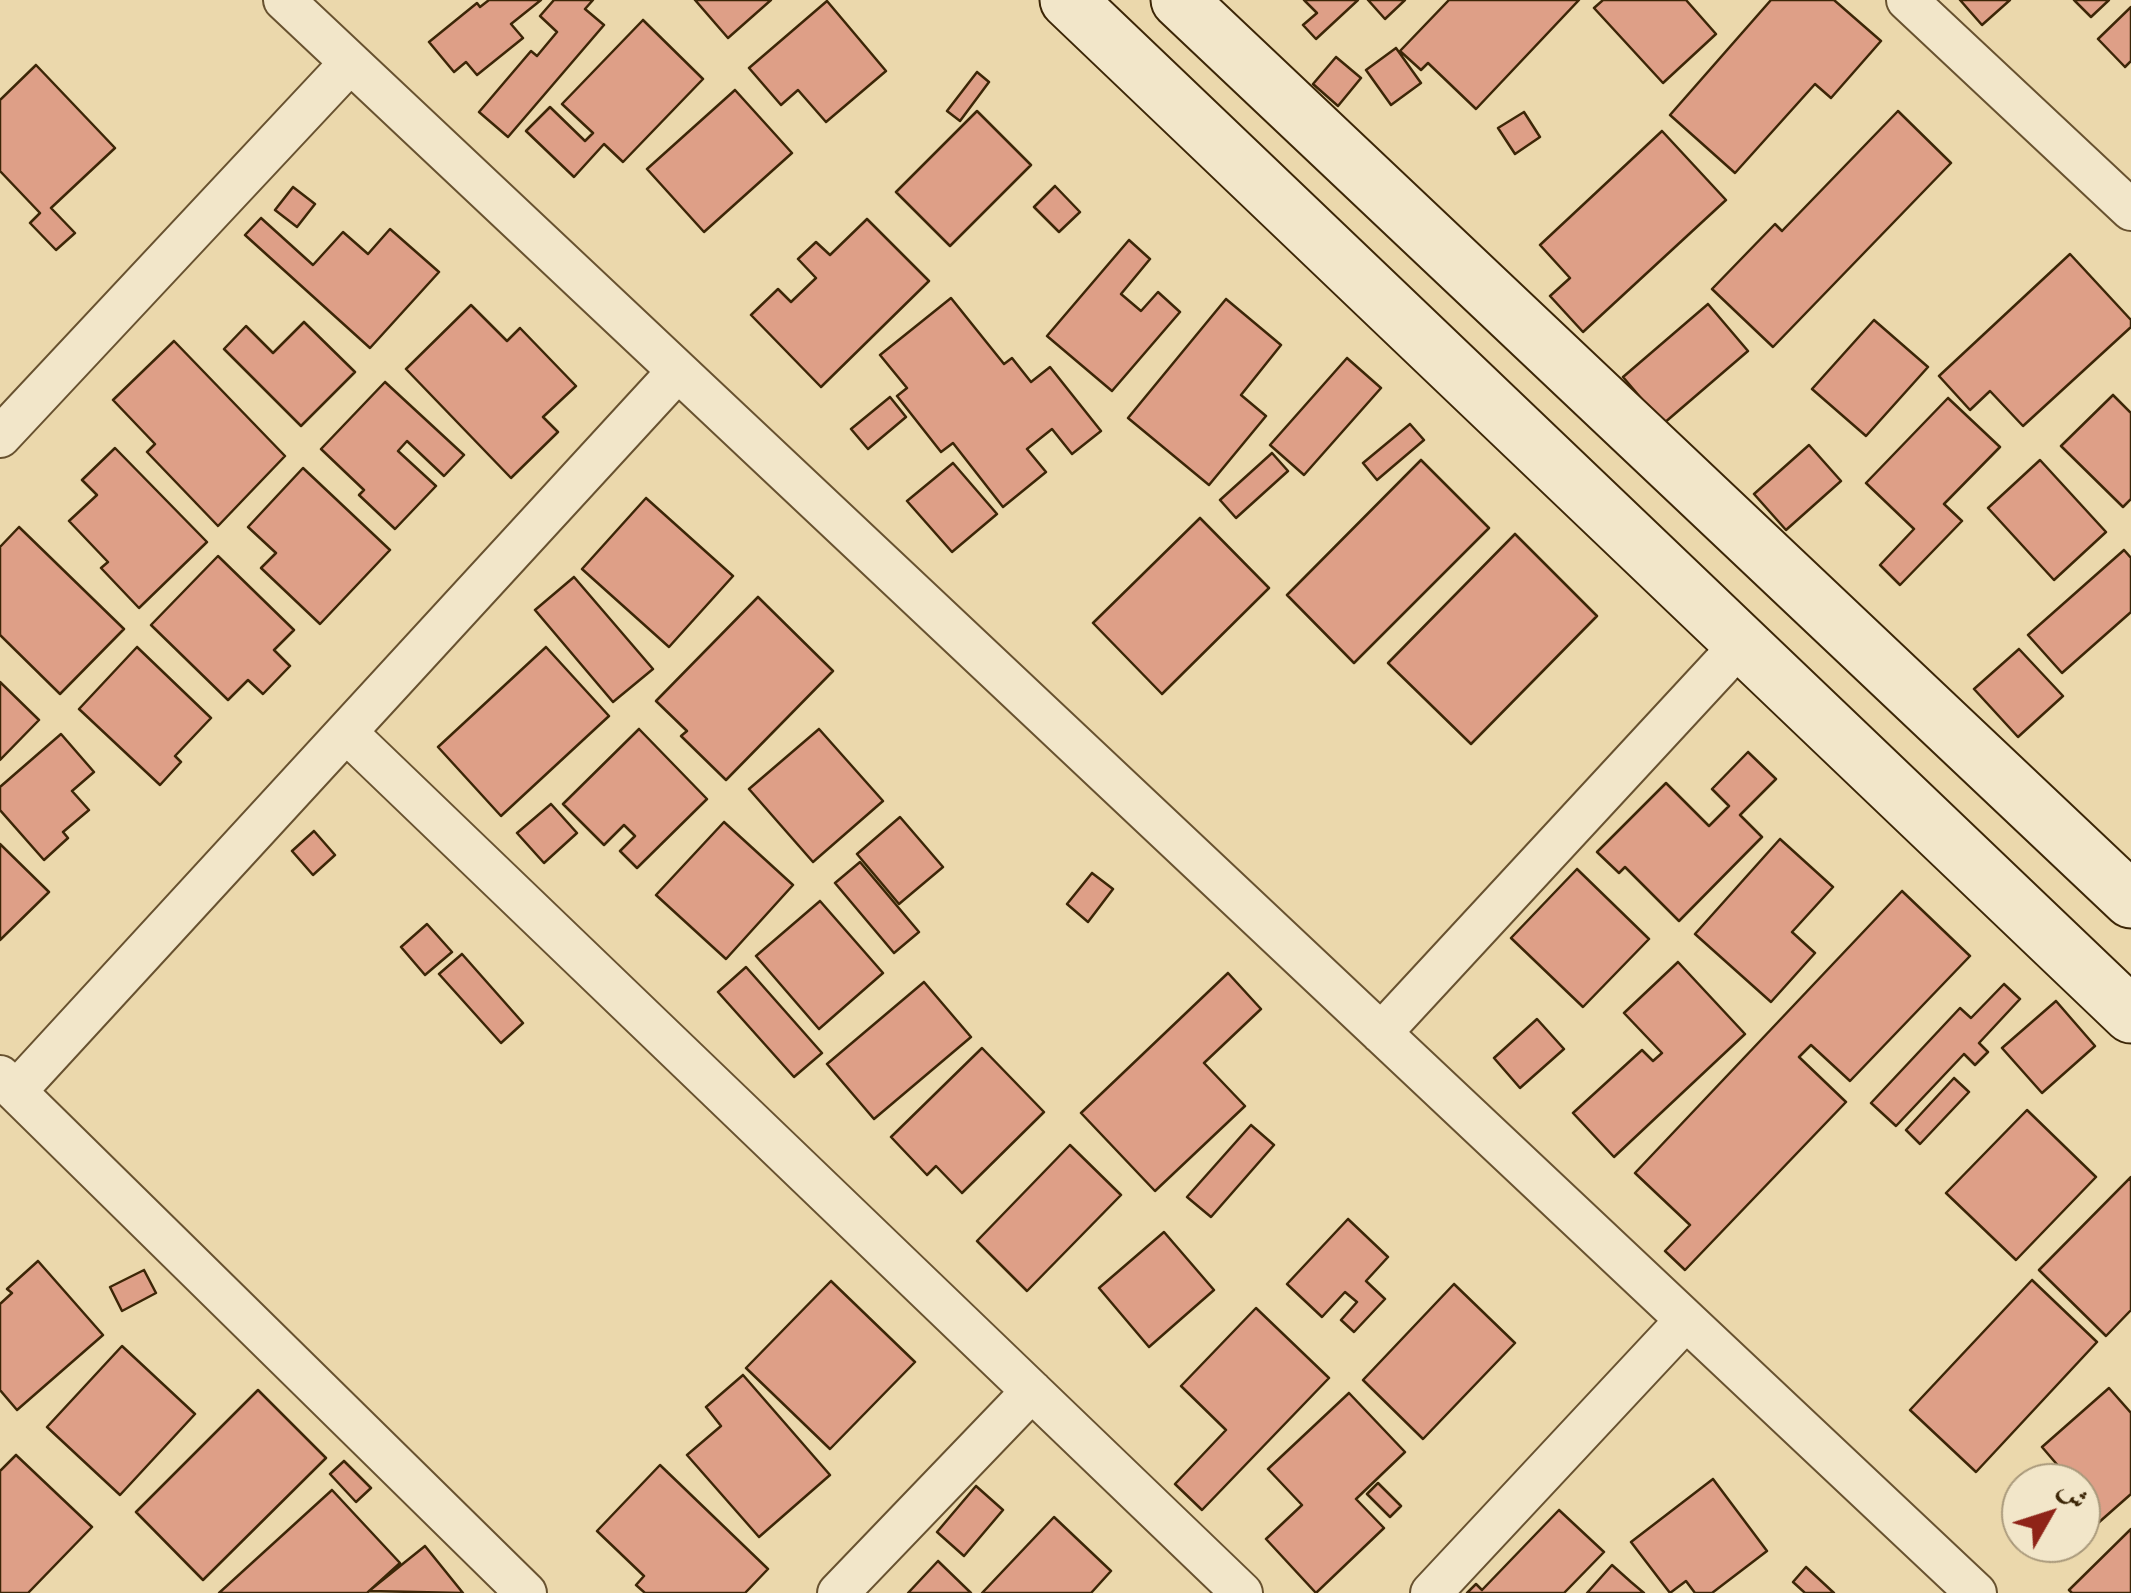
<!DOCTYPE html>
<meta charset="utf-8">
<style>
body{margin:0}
#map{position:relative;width:2131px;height:1593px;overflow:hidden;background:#ebd8ac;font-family:"IM FELL Double Pica",Amiri,serif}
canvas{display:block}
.north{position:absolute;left:2001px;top:1463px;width:100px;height:100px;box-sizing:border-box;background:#f2e6c9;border:2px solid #a9997b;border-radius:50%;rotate:51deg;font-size:28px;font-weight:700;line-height:40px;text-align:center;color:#3c2607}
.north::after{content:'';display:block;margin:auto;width:35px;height:45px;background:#8f2418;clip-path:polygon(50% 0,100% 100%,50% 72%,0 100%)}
</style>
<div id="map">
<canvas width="2131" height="1593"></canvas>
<div class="north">ش</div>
</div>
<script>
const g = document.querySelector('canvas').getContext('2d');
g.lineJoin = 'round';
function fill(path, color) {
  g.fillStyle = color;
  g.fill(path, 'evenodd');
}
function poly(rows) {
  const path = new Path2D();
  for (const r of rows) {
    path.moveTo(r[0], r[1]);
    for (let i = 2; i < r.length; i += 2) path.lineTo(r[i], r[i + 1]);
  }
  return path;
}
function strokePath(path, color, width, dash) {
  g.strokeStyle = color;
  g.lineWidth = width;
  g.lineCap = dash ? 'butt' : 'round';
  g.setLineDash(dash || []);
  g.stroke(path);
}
const building = poly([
 [489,0,541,0,511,24,523,38,477,75,466,62,454,72,429,42,477,3,480,7,489,0],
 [554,0,593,0,585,9,604,25,508,137,479,112,531,51,537,56,557,32,540,16,554,0],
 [695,0,771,0,728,38,695,0],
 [1304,0,1358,0,1316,39,1303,25,1317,13,1304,0],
 [1368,0,1405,0,1385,19,1368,0],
 [1449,0,1579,0,1476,109,1428,63,1421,70,1400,51,1449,0],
 [1603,0,1686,0,1716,34,1663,83,1594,8,1603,0],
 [1771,0,1834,0,1881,41,1831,98,1815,84,1735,173,1670,115,1771,0],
 [1960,0,2010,0,1982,25,1960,0],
 [2074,0,2109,0,2091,17,2074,0],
 [827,1,886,71,826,122,798,90,781,105,749,68,827,1],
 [2131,7,2131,61,2125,67,2098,39,2131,7],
 [643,20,703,79,623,162,604,144,574,177,526,131,550,107,585,141,593,133,562,104,643,20],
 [1396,48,1421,83,1391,105,1366,70,1396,48],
 [1336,57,1361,78,1338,106,1313,84,1336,57],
 [36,65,115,148,51,208,75,233,56,250,30,223,40,213,0,171,0,100,36,65],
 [977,72,989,82,960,121,947,111,977,72],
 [735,90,792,153,704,232,647,169,735,90],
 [977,111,1031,165,950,246,896,192,977,111],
 [1898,111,1951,163,1773,347,1712,289,1775,224,1782,231,1898,111],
 [1524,112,1540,137,1515,154,1498,128,1524,112],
 [1662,131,1726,200,1583,332,1550,296,1570,278,1540,245,1662,131],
 [1055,186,1080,212,1059,232,1034,207,1055,186],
 [293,187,315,204,297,227,275,210,293,187],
 [261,218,313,265,343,232,368,254,390,229,439,272,370,348,245,235,261,218],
 [867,219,929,281,821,387,751,315,778,289,791,302,816,278,798,259,816,242,830,255,867,219],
 [1129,240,1150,259,1121,294,1141,311,1158,292,1180,312,1112,391,1047,336,1129,240],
 [2070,254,2131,320,2131,327,2023,426,1990,391,1970,410,1939,376,2070,254],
 [951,298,1004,364,1012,358,1031,382,1050,367,1101,431,1072,454,1052,429,1027,449,1046,472,1003,507,953,443,941,452,897,396,907,388,880,355,951,298],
 [1226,299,1281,345,1241,395,1266,416,1209,485,1128,418,1226,299],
 [1708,304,1748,351,1663,424,1623,377,1708,304],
 [471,305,507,341,520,328,576,386,543,417,558,432,511,478,406,369,471,305],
 [1874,320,1928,367,1866,436,1812,389,1874,320],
 [304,322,355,372,301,426,224,349,246,326,273,353,304,322],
 [174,341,285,456,218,526,147,452,155,444,113,400,174,341],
 [1347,358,1381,388,1304,475,1270,445,1347,358],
 [385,382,464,455,444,476,407,441,398,451,436,486,395,529,359,495,364,490,321,449,385,382],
 [2113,395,2131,413,2131,499,2123,507,2061,446,2113,395],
 [890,397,906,417,868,449,851,429,890,397],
 [1948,398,2000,447,1944,504,1962,521,1900,585,1880,565,1914,529,1866,483,1948,398],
 [1410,424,1424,440,1377,480,1363,463,1410,424],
 [1809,445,1841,481,1786,530,1754,494,1809,445],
 [115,448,207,542,139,608,101,568,108,562,69,521,97,495,82,480,115,448],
 [1272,453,1288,471,1236,518,1220,500,1272,453],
 [1421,460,1489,528,1354,663,1287,595,1421,460],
 [2040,460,2106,532,2054,580,1988,508,2040,460],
 [953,463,997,514,952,552,907,501,953,463],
 [303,468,390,550,320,624,261,568,276,553,248,527,303,468],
 [646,498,733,576,669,647,582,569,646,498],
 [1200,518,1269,588,1162,694,1093,623,1200,518],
 [19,527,124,629,60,694,0,635,0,547,19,527],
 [1515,534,1597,616,1471,744,1388,663,1515,534],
 [2124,550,2131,558,2131,612,2062,673,2028,635,2124,550],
 [218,556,294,630,274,650,290,666,263,694,248,680,228,700,151,625,218,556],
 [574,577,653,669,613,702,535,610,574,577],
 [758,597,833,671,726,780,681,736,687,731,656,701,758,597],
 [137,647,211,718,175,756,181,762,160,785,79,709,137,647],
 [546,647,609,716,501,816,438,747,546,647],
 [2019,649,2063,696,2018,737,1974,689,2019,649],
 [0,682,39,720,0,760,0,682],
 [639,729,707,799,637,868,620,851,635,836,624,825,604,845,563,804,639,729],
 [819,729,883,801,813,862,749,789,819,729],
 [61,734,94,772,72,791,89,810,63,832,68,838,44,860,0,810,0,787,61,734],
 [1748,752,1776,779,1740,815,1762,837,1679,921,1625,867,1619,873,1597,852,1666,783,1709,826,1729,806,1712,789,1748,752],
 [551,804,577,833,544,863,517,833,551,804],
 [900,817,943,867,899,904,857,854,900,817],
 [724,822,793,885,726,959,656,895,724,822],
 [314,831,335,855,313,875,292,851,314,831],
 [1780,839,1833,887,1792,932,1815,953,1771,1002,1695,934,1780,839],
 [0,844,49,892,0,940,0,844],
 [860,862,919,932,894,953,835,883,860,862],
 [1577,869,1649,939,1583,1007,1511,938,1577,869],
 [1092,873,1113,889,1088,922,1067,904,1092,873],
 [1902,891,1970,956,1850,1081,1811,1045,1799,1057,1846,1102,1685,1270,1665,1251,1690,1225,1635,1173,1902,891],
 [820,901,883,973,819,1029,756,956,820,901],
 [427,924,452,952,425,975,401,947,427,924],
 [462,954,523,1023,501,1043,439,974,462,954],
 [1678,962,1745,1034,1614,1157,1573,1113,1642,1050,1653,1061,1662,1053,1624,1013,1678,962],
 [746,967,822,1053,794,1077,718,992,746,967],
 [1228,973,1261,1009,1204,1063,1245,1106,1155,1191,1081,1113,1228,973],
 [924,982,971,1037,874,1119,827,1064,924,982],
 [2004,984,2020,999,1979,1043,1988,1052,1975,1065,1964,1054,1896,1126,1871,1103,1960,1008,1971,1018,2004,984],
 [2056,1001,2095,1046,2042,1093,2002,1048,2056,1001],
 [1537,1019,1564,1049,1520,1088,1494,1058,1537,1019],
 [982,1048,1044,1112,962,1193,936,1166,927,1175,891,1137,982,1048],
 [1954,1078,1969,1092,1920,1144,1906,1130,1954,1078],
 [2027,1110,2096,1177,2016,1260,1946,1193,2027,1110],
 [1251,1125,1274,1145,1211,1217,1187,1197,1251,1125],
 [1070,1145,1121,1195,1027,1291,977,1241,1070,1145],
 [2131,1177,2131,1310,2106,1336,2039,1270,2131,1177],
 [1348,1219,1388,1257,1366,1281,1385,1299,1354,1332,1341,1320,1357,1302,1345,1292,1322,1317,1287,1284,1348,1219],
 [1164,1232,1214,1290,1149,1347,1099,1288,1164,1232],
 [38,1261,103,1335,17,1410,0,1390,0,1304,12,1293,7,1289,38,1261],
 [144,1270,156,1293,122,1311,110,1287,144,1270],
 [2032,1280,2097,1342,1976,1472,1910,1410,2032,1280],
 [831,1281,915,1362,830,1449,746,1368,831,1281],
 [1454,1284,1515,1343,1423,1439,1363,1380,1454,1284],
 [1256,1308,1329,1378,1202,1510,1175,1484,1226,1430,1181,1386,1256,1308],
 [122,1346,195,1414,120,1495,47,1427,122,1346],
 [743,1375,830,1475,759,1537,687,1455,721,1426,706,1407,743,1375],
 [2109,1388,2131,1413,2131,1494,2097,1524,2083,1508,2081,1510,2081,1483,2057,1483,2066,1475,2042,1447,2109,1388],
 [258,1390,326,1458,203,1580,136,1512,258,1390],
 [1349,1393,1405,1452,1356,1499,1384,1528,1316,1593,1266,1539,1302,1505,1268,1469,1349,1393],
 [16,1455,92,1527,28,1593,0,1593,0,1471,16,1455],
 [344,1461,371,1488,356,1502,330,1474,344,1461],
 [660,1465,768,1569,745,1593,645,1593,636,1585,644,1576,597,1531,660,1465],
 [1713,1479,1767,1551,1712,1593,1695,1593,1686,1581,1670,1593,1631,1542,1713,1479],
 [1378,1483,1401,1506,1390,1517,1367,1494,1378,1483],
 [976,1486,1003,1510,964,1556,937,1532,976,1486],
 [332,1490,400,1563,367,1593,219,1593,332,1490],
 [1559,1510,1604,1552,1564,1593,1467,1593,1476,1584,1482,1590,1559,1510],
 [1054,1517,1111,1571,1091,1593,982,1593,1054,1517],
 [2131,1529,2131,1593,2072,1593,2069,1590,2131,1529],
 [425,1546,463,1593,369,1591,425,1546],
 [938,1561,971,1593,908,1593,938,1561],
 [1612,1565,1631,1582,1644,1593,1587,1593,1612,1565],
 [1806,1567,1834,1593,1805,1593,1793,1582,1806,1567]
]);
const street = poly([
 [284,0,1976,1593],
 [1907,0,2131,210],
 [0,437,350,63],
 [347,733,1242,1593],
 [1381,1033,1742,643],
 [0,1076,526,1593],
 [16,1091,678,371],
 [838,1593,1032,1391],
 [1431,1593,1686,1320]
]);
const secondary = poly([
 [1068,0,2131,1015],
 [1179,0,2131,900]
]);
fill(building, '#de9f87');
strokePath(building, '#3c2607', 2.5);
strokePath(street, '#685230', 44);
strokePath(secondary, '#3c2607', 59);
strokePath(street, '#f2e6c9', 40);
strokePath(secondary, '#f2e6c9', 55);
</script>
